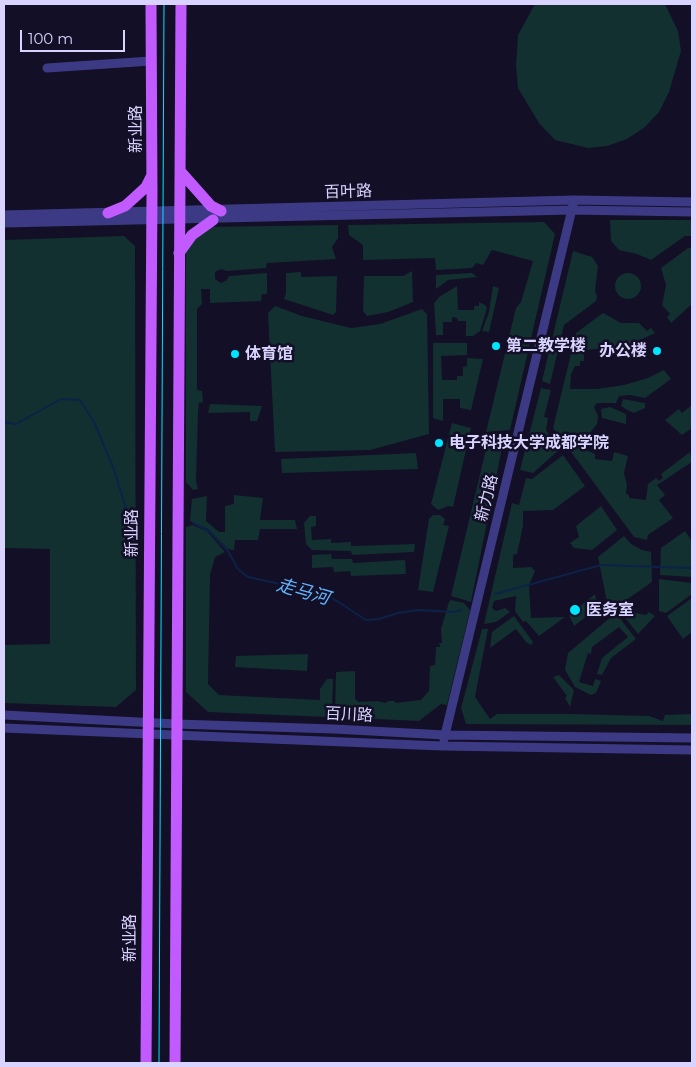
<!DOCTYPE html>
<meta charset="utf-8">
<style>
body{margin:0}
#map{position:relative;width:696px;height:1067px;overflow:hidden;background:#130f26;font-family:Montserrat,sans-serif}
canvas{display:block}
.frame{position:absolute;inset:0;border:5px solid #d9d4ff;pointer-events:none}
.scale{position:absolute;left:20px;top:30px;width:105px;height:22px;box-sizing:border-box;border:2px solid #d9d4ff;border-top:0;padding-left:6px;font-size:15px;line-height:18px;white-space:nowrap;color:#d9d4ff;-webkit-text-stroke:4px #130f26;paint-order:stroke}
</style>
<div id="map">
<canvas width="696" height="1067"></canvas>
<div class="frame"></div>
<div class="scale">100 m</div>
</div>
<script>
const g = document.querySelector('canvas').getContext('2d');
g.lineJoin = 'round';
function fill(path, color) {
  g.fillStyle = color;
  g.fill(path, 'evenodd');
}
function poly(rows) {
  const path = new Path2D();
  for (const r of rows) {
    if (r.length === 3) {
      path.moveTo(r[0] + r[2], r[1]);
      path.arc(r[0], r[1], r[2], 0, 2 * Math.PI);
      continue;
    }
    path.moveTo(r[0], r[1]);
    for (let i = 2; i < r.length; i += 2) path.lineTo(r[i], r[i + 1]);
  }
  return path;
}
function strokePath(path, color, width, dash) {
  g.strokeStyle = color;
  g.lineWidth = width;
  g.lineCap = dash ? 'butt' : 'round';
  g.setLineDash(dash || []);
  g.stroke(path);
}
function drawText(font, color, halo, rows, align = 'center') {
  g.font = font + ' Montserrat,"Noto Sans SC",sans-serif';
  g.lineWidth = 5;
  g.setLineDash([]);
  g.textBaseline = 'middle';
  g.strokeStyle = halo;
  g.fillStyle = color;
  for (const [text, x, y, turn = 0] of rows) {
    g.save();
    g.translate(x, y);
    g.rotate((+turn || 0) * Math.PI / 180);
    g.textAlign = isNaN(turn) ? turn : align;
    if (halo) g.strokeText(text, 0, 0);
    g.fillText(text, 0, 0);
    g.restore();
  }
}
const green = poly([
 [535,4,665,4,678,31,681,51,669,92,659,112,645,127,627,139,607,146,588,148,555,140,539,123,518,88,516,66,518,35],
 [610,220,692,220,692,236,685,236,651,260,637,254,619,250,611,241],
 [544,222,555,234,510,430,486,432,516,308,521,302,533,261,492,250,483,265,476,263,472,268,436,270,435,258,363,260,363,245,349,235,348,225],
 [338,225,338,238,332,247,336,259,267,263,266,268,227,271,221,269,215,272,215,279,221,283,227,280,229,276,267,273,267,294,262,294,261,301,210,303,210,289,201,289,202,304,197,309,197,390,202,391,203,402,199,403,198,411,196,481,198,489,193,490,186,482,186,247,207,227],
 [124,236,135,246,136,690,116,707,4,703,4,645,50,644,50,549,4,548,4,240],
 [688,248,692,248,692,304,671,323,667,317,670,314,662,305,666,285,661,268],
 [573,251,592,257,598,266,595,290,597,297,596,301,564,325,550,384,542,381],
 [412,271,413,302,388,312,367,316,363,311,364,276,403,276],
 [301,272,301,277,337,276,336,312,333,315,284,299,286,293,286,273],
 [628,286,13],
 [472,273,477,277,448,280,436,289,436,275],
 [457,286,458,310,474,310,474,306,479,306,479,302,485,305,487,308,480,331,473,336,466,336,466,321,458,321,457,318,452,317,452,322,443,322,443,335,436,335,434,303,439,297],
 [493,286,499,288,489,332,482,331,489,312],
 [275,306,302,316,351,328,380,324,422,309,427,314,429,434,370,450,275,452,268,313],
 [603,313,621,323,639,323,647,331,651,328,655,333,636,342,619,347,584,350,584,361,580,361,580,366,575,366,571,374,570,389,597,389,624,385,648,378,664,370,671,379,645,398,630,395,619,396,616,403,597,403,594,407,598,416,597,424,588,435,580,436,567,445,553,428,576,333],
 [433,343,467,343,467,355,441,356,442,380,457,380,457,376,463,376,463,367,467,366,467,358,483,359,471,410,460,408,460,399,443,399,443,421,433,418],
 [541,388,551,390,544,417,548,418,546,430,560,449,533,473,520,470],
 [623,399,645,403,645,408,634,413,627,410,621,406],
 [210,404,262,406,257,421,250,421,250,412,208,413],
 [692,405,692,428,682,435,665,420,679,409,682,413],
 [610,407,626,414,626,424,602,418,601,409],
 [452,423,471,428,453,507,448,506,438,510,431,504],
 [487,445,502,448,471,602,451,596],
 [575,445,595,454,595,459,612,461,614,452,628,456,624,473,627,485,626,494,629,495,629,498,646,500,648,484,656,478,659,481,663,478,661,474,690,452,692,462,657,485,665,495,659,500,673,518,648,535,647,540,634,537,569,449],
 [416,453,418,469,282,473,281,459],
 [563,455,585,486,553,510,523,511,523,526,517,554,513,555,513,568,531,567,535,571,529,585,531,618,565,617,539,636,526,621,523,622,515,611,516,596,494,601,492,608,496,611,505,608,510,612,496,622,484,624,512,503,519,505,526,478,532,479],
 [234,495,263,498,260,520,295,520,297,529,260,529,258,540,235,540,234,550,228,549,208,529,190,521,192,499,207,496,206,521,219,532,225,532,225,506,234,504],
 [601,506,617,530,592,550,574,548,570,543,579,537,576,526],
 [433,515,440,515,445,519,443,525,449,526,433,592,418,590,429,519],
 [310,516,316,516,316,526,311,527,312,540,331,539,331,543,351,542,351,546,415,544,414,552,352,555,351,551,312,550,306,544,304,523],
 [192,525,207,531,225,552,215,557,210,575,208,684,219,695,320,700,320,689,327,679,333,679,332,713,327,717,208,712,186,692,186,527],
 [685,531,692,541,692,577,660,575,661,548],
 [624,536,631,544,642,550,651,552,652,582,615,608,608,607,598,557],
 [331,554,332,559,352,559,353,563,405,560,406,574,351,576,350,571,334,572,333,567,312,568,312,555],
 [659,579,692,583,692,594,666,613,659,611],
 [595,594,598,608,574,626,569,615],
 [692,598,692,632,683,639,667,616],
 [451,600,464,603,470,610,447,705,441,704,419,721,335,717,336,672,355,671,355,699,359,702,377,701,386,703,388,701,395,701,395,703,421,700,429,691,430,666,435,665,436,647,440,647,439,643,442,643,441,629,449,602],
 [625,611,646,615,649,612,655,616,638,634,622,614],
 [514,616,533,642,531,645,526,642,516,629,490,648,492,632],
 [618,616,636,639,611,658,602,675,597,674,602,658,628,637,619,627,592,647,591,654,588,653,579,682,593,686,595,679,601,681,596,693,591,695,575,687,565,670,568,653,611,617],
 [482,629,488,629,475,697,490,719,497,714,571,714,649,716,663,721,665,715,692,714,692,725,466,724,461,708],
 [308,654,307,671,235,667,236,656],
 [559,675,574,690,570,707,565,698,567,696,553,677]
]);
const stream = poly([
 [4,422,16,424,61,399,80,400,94,422,113,467,126,508,136,515],
 [193,523,209,531,228,551,238,569,248,577,326,594,366,620,379,619,398,613,418,610,454,612,461,610],
 [495,594,601,565,692,568]
]);
const minor = poly([
 [47,68,151,61],
 [4,215,574,200,692,202],
 [4,223,572,210,692,212],
 [4,715,176,724,334,729,445,735,692,738],
 [4,728,442,746,692,750],
 [444,739,573,205]
]);
const major = poly([
 [180,171,211,206,221,211],
 [108,213,125,206,134,198,146,187,151,177],
 [179,253,192,235,213,220],
 [146,1063,152,195,151,4],
 [175,1063,181,4]
]);
const tram = poly([
 [159,1063,164,4]
]);
const markers = [
 [496,346,5,"#00e5ff"],
 [657,351,5,"#00e5ff"],
 [235,354,5,"#00e5ff"],
 [439,443,5,"#00e5ff"],
 [575,610,6,"#00e5ff"]
];
const streetNames = [
 ["新业路",136,129,-90],
 ["百叶路",348,192,-2],
 ["新力路",487,498,-76],
 ["新业路",132,533,-90],
 ["百川路",349,715,3],
 ["新业路",130,938,-90]
];
const poiNames = [
 ["第二教学楼",506,346],
 ["办公楼",647,351,"right"],
 ["体育馆",245,354],
 ["电子科技大学成都学院",449,443],
 ["医务室",586,610]
];
const waterNames = [
 ["走马河",303,592,16]
];
fill(green, '#12302f');
strokePath(stream, '#0c2248', 2);
strokePath(minor, '#3d3a85', 9);
strokePath(major, '#c25bff', 11);
strokePath(tram, '#00e5ff', 1);
for (const [x, y, r, color] of markers) {
  const dot = new Path2D();
  dot.arc(x, y, r, 0, 2 * Math.PI);
  g.fillStyle = color;
  g.fill(dot);
  strokePath(dot, '#130f26', 2);
}
drawText('16px', '#d9d4ff', '#130f26', streetNames);
drawText('bold 16px', '#d9d4ff', '#130f26', poiNames, 'left');
drawText('italic 18px', '#62b6ff', '#130f26', waterNames);
</script>
